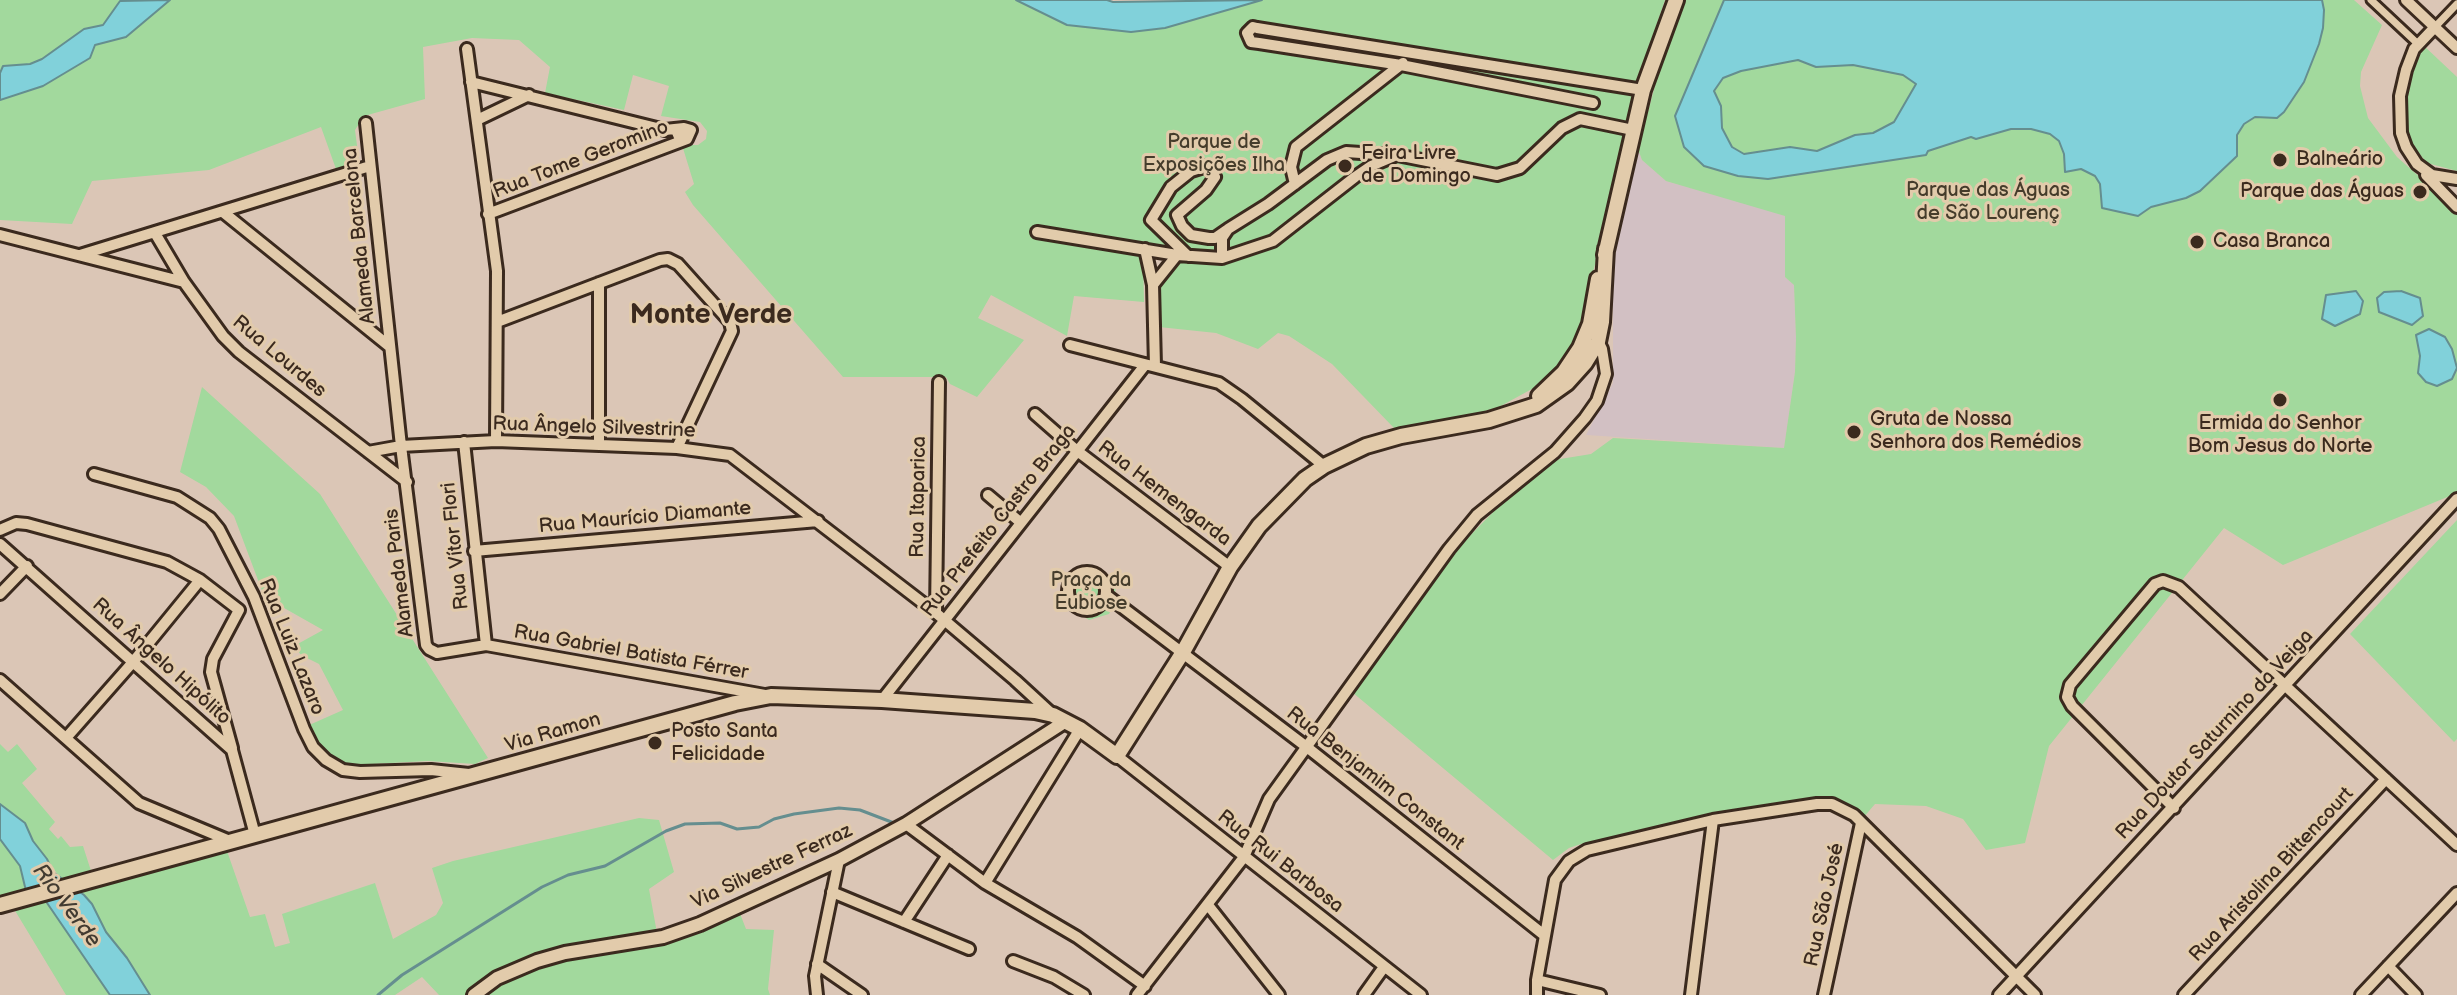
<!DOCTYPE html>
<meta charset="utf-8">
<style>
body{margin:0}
canvas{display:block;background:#dbc6b6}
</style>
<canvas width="2457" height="995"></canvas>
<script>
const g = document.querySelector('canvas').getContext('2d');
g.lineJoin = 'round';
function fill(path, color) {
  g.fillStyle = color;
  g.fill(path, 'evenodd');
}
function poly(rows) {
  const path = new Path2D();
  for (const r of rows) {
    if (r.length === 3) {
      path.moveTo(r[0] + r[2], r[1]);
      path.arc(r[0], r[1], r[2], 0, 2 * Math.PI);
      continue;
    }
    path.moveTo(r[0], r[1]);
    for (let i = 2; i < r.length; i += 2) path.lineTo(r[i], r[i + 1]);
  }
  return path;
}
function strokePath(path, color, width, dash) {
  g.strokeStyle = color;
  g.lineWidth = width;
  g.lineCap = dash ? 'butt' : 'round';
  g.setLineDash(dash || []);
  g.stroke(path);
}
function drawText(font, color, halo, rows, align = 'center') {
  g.font = font + ' "Balsamiq Sans",sans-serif';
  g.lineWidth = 6;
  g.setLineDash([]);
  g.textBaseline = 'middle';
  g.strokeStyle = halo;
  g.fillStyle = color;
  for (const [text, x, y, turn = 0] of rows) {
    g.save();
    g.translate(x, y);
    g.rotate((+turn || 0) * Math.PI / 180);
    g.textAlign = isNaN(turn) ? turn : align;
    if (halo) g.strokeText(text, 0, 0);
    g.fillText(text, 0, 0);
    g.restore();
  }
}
const built = poly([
 [1638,149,1642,160,1666,181,1785,215,1785,277,1794,285,1796,338,1795,372,1784,448,1586,435,1613,383,1613,259]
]);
const green = poly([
 [0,0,123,0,102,25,84,29,42,59,30,64,3,66,0,73],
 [170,0,1016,0,1067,25,1131,32,1165,28,1262,0,1665,0,1638,79,1583,316,1569,357,1541,384,1499,407,1461,418,1394,428,1332,364,1289,336,1278,333,1258,349,1216,333,1159,327,1155,286,1179,262,1143,256,1144,302,1074,296,1067,336,991,295,978,318,1024,340,977,397,950,384,946,377,843,377,693,205,685,192,694,184,682,145,698,145,706,139,707,131,700,122,661,116,669,86,633,75,624,110,545,93,550,67,519,40,472,38,423,47,425,99,364,116,355,130,359,161,336,169,321,127,209,170,92,181,72,224,0,220,0,100,43,86,95,45,126,37],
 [1684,0,2354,0,2382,25,2361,72,2360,86,2368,118,2397,157,2457,210,2457,493,2283,565,2224,528,2049,746,2025,843,1986,850,1963,819,1926,806,1875,804,1863,818,1843,802,1826,796,1715,814,1581,844,1569,848,1553,860,1352,692,1453,553,1500,505,1554,460,1591,454,1613,438,1784,448,1795,372,1796,338,1794,285,1785,277,1785,216,1666,181,1642,160,1638,149,1663,56],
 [2422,44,2457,77,2457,171,2427,163,2412,145,2408,133,2408,90],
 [202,387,320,494,488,758,475,764,428,761,354,765,338,761,324,753,315,742,307,726,343,710,319,664,301,655,294,646,323,630,277,604,274,597,264,596,234,516,206,487,180,472],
 [2457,520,2457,739,2454,742,2350,634],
 [1088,564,1100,568,1116,584,1114,604,1109,614,1089,620,1069,607,1066,592,1067,581,1075,568],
 [0,744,8,752,17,744,37,769,22,783,55,822,49,829,58,839,61,836,70,847,83,846,92,874,64,881,61,879,33,841,25,823,0,804],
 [639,818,659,820,674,872,649,889,657,933,577,946,468,995,439,995,422,977,395,995,150,995,127,958,106,932,92,904,80,892,227,851,250,917,265,914,275,947,290,943,282,914,375,883,393,939,436,915,443,903,432,868,453,861],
 [0,839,20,866,26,891,0,899],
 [45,900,110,995,66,995,14,909],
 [739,911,746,929,774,930,768,989,770,995,479,995,521,970]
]);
const water = poly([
 [170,0,126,37,95,45,90,58,43,86,0,100,0,73,3,66,30,64,42,59,84,29,103,25,120,1,170,0],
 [1016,0,1107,0,1113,2,1262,0,1165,28,1131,32,1067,25,1016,0],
 [1724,0,2322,0,2324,10,2323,28,2319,44,2304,82,2284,112,2277,118,2255,117,2244,124,2237,135,2237,156,2200,191,2186,198,2151,207,2138,216,2102,208,2100,184,2095,176,2081,169,2065,172,2064,154,2059,141,2050,134,2031,129,2011,129,1976,139,1971,137,1928,151,1926,155,1768,179,1738,176,1704,166,1684,147,1675,116,1724,0],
 [1798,60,1816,67,1853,65,1903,75,1916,84,1894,122,1873,133,1855,135,1817,151,1790,147,1744,154,1732,147,1722,128,1721,106,1714,91,1723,78,1741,71,1798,60],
 [2356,291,2363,301,2360,314,2335,326,2322,319,2326,295,2356,291],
 [2401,291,2420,298,2423,316,2412,325,2379,312,2377,298,2384,292,2401,291],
 [2429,329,2445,337,2452,349,2457,368,2452,379,2437,386,2426,382,2418,373,2420,356,2416,335,2429,329],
 [0,804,25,823,33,841,47,859,53,872,84,895,92,904,106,932,127,958,150,995,110,995,45,900,26,891,20,866,0,839,0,804]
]);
const stream = poly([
 [1008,891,1081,933,1126,966],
 [378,995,402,975,542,887,568,875,605,866,666,831,685,824,720,823,737,829,759,827,774,819,794,814,839,808,860,810,894,823,899,822]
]);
const pedestrian = poly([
 [2371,0,2418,44],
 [2435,27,2457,4]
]);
const minor = poly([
 [2406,0,2457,48],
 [2435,27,2414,49,2406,70,2400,96,2401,133,2406,147,2417,164,2432,175,2457,179],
 [467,49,497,271,496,441],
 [471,82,665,130,684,128,691,130,687,139,679,137,676,130],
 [1593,103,1401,65,1259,43,1251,42,1247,33,1253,27,1257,28,1643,90],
 [477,120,529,95],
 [366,123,401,446,426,645,429,649,437,653,486,645,765,695],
 [2426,175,2457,207],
 [1295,184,1291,167,1296,147,1403,63],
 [223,212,389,346],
 [488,214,687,139],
 [1037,232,1177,255,1222,258,1273,241,1355,177,1371,166,1397,155,1497,175,1520,168,1562,128,1580,119,1633,130],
 [155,233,184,282,223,336,239,352,407,482],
 [0,235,184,282],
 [1145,249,1153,285,1155,366],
 [80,255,370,166],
 [1188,256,1151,220,1171,187,1191,171,1207,166,1215,177,1206,190,1177,215,1182,226,1191,235,1209,238,1215,238,1228,229],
 [1222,258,1222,238,1228,229,1268,204,1327,160,1346,152,1391,155],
 [1153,285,1177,255],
 [497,322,660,260,668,259,678,264,730,322,732,331,677,448],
 [1070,345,1219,383,1242,399,1324,466],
 [1035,414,1076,450,1230,567],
 [464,442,486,645],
 [599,444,599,283],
 [368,452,401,446,496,441,677,448,730,455,936,613,1015,680,1052,714],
 [94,474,177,497,210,518,219,529,254,597,304,729,313,747,326,760,343,770,360,772,431,770,469,774],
 [988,495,1020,522],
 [0,530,16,523,27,524,167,562,200,580,239,610],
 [0,544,232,750,255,835],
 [474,551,818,521],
 [1087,591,19],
 [0,594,27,566],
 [1106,595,1308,748,1544,935],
 [936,613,939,382],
 [0,680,139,803,230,841],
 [882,700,1145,365],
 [66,738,133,662,200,580],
 [232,748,211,672,213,659,239,610],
 [1117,756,1421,995],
 [2174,808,2072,706,2067,697,2070,685,2155,584,2163,581,2179,587,2457,845],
 [906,824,985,883,1077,937,1145,986],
 [985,883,1080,729],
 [832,892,969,949],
 [1208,905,1279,995],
 [904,922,948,855],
 [1013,961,1054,977,1084,995],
 [817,964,862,995],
 [2388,966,2416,995],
 [1537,980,1600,995],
 [817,995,815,976,839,860],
 [1137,995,1244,857,1269,799,1449,549,1477,515,1555,452,1585,418,1597,401,1606,374,1602,349,1596,337],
 [1364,995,1384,967],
 [1537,995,1537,980,1555,880,1569,861,1587,850,1713,820,1817,804,1832,804,1854,815,2035,995],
 [1691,995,1713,820],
 [1824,995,1861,823],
 [1999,995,2457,499],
 [2184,995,2386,779],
 [2361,995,2457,893]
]);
const tertiary = poly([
 [474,995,497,978,537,961,565,953,663,937,700,924,839,860,906,824,1066,721]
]);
const secondary = poly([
 [1605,255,1643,90,1676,0],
 [1539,396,1564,372,1580,348,1590,324,1598,279],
 [0,905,735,703,771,696,882,700,1035,711,1053,715,1080,729,1117,756,1183,652,1230,567,1259,526,1305,479,1324,466,1366,446,1401,436,1489,420,1536,405,1567,383,1585,363,1598,342,1602,322,1606,249]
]);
const markers = [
 [2280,160,8,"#3b2a1e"],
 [1345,166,8,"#3b2a1e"],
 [2420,192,8,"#3b2a1e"],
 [2197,242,8,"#3b2a1e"],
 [2280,400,8,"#3b2a1e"],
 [1854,432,8,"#3b2a1e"],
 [655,743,8,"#3b2a1e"]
];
const parkNames = [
 ["Parque de",1214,143],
 ["Exposições Ilha",1214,166],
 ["Parque das Águas",1988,191],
 ["de São Lourenç",1988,214],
 ["Praça da",1091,581],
 ["Eubiose",1091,604]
];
const poiNames = [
 ["Feira Livre",1361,154],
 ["de Domingo",1361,177],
 ["Balneário",2296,160],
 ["Parque das Águas",2404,192,"right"],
 ["Casa Branca",2213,242],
 ["Gruta de Nossa",1870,420],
 ["Senhora dos Remédios",1870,443],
 ["Ermida do Senhor",2280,424,"center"],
 ["Bom Jesus do Norte",2280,447,"center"],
 ["Posto Santa",671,732],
 ["Felicidade",671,755]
];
const streetNames = [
 ["Rua Tome Geromino",581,160,-21],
 ["Alameda Barcelona",360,236,-96],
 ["Rua Lourdes",279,357,40],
 ["Rua Ângelo Silvestrine",594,428,2],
 ["Rua Hemengarda",1164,494,37],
 ["Rua Itaparica",919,497,-89],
 ["Rua Maurício Diamante",645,518,-5],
 ["Rua Prefeito Castro Braga",999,521,-52],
 ["Rua Vítor Flori",456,546,-96],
 ["Alameda Paris",400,573,-97],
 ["Rua Luiz Lazaro",291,647,68],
 ["Rua Gabriel Batista Férrer",631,653,10],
 ["Rua Ângelo Hipólito",161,662,42],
 ["Via Ramon",553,733,-16],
 ["Rua Doutor Saturnino da Veiga",2215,735,-47],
 ["Rua Benjamim Constant",1375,779,38],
 ["Rua Rui Barbosa",1280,862,38],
 ["Via Silvestre Ferraz",772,867,-25],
 ["Rua Aristolina Bittencourt",2272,875,-47],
 ["Rua São José",1825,905,-78]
];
const waterNames = [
 ["Rio Verde",66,906,53]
];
const districtNames = [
 ["Monte Verde",711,316]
];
fill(built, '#d2c0c3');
fill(green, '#a2d99d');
fill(water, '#81d1da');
strokePath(water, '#658e8f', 2);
strokePath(stream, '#658e8f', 3);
strokePath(pedestrian, '#3b2a1e', 13);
strokePath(minor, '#3b2a1e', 16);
strokePath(tertiary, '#3b2a1e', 18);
strokePath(secondary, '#3b2a1e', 20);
strokePath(pedestrian, '#e2cbab', 7);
strokePath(minor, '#e2cbab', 10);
strokePath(tertiary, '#e2cbab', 12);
strokePath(secondary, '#e2cbab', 14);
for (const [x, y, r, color] of markers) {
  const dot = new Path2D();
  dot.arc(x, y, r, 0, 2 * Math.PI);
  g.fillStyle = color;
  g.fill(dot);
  strokePath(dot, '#e2cbab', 3);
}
drawText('20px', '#453c2b', '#e2cbab', parkNames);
drawText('20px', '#3b2a1e', '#e2cbab', poiNames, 'left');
drawText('20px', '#3b2a1e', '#e2cbab', streetNames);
drawText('italic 22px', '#423b31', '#e2cbab', waterNames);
drawText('bold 28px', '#3b2a1e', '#e2cbab', districtNames);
</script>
